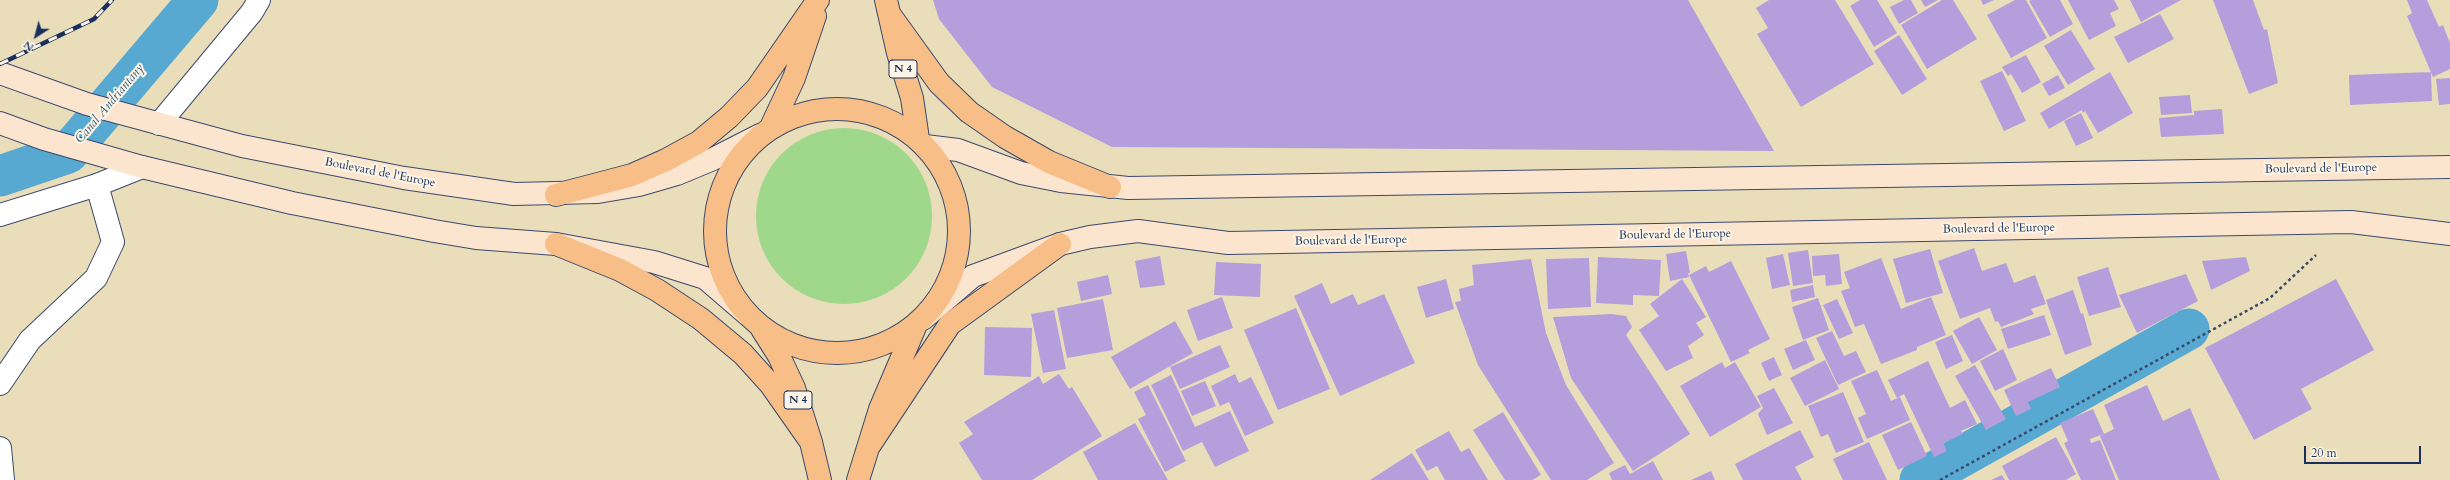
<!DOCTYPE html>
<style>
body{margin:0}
#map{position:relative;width:2450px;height:480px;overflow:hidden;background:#eadeba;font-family:Cardo,serif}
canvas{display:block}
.north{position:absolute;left:16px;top:16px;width:40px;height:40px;-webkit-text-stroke:3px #fcf5e5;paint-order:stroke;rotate:216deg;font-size:11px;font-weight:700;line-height:16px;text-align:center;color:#1b2f5e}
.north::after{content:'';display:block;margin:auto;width:14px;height:18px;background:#1b2f5e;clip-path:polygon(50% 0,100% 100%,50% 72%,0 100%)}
.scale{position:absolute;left:2304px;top:446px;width:117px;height:18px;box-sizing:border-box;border:2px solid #1b2f5e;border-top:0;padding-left:5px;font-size:12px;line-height:14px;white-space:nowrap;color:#1b2f5e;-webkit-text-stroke:3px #fcf5e5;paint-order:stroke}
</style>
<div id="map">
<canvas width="2450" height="480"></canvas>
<div class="north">N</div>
<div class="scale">20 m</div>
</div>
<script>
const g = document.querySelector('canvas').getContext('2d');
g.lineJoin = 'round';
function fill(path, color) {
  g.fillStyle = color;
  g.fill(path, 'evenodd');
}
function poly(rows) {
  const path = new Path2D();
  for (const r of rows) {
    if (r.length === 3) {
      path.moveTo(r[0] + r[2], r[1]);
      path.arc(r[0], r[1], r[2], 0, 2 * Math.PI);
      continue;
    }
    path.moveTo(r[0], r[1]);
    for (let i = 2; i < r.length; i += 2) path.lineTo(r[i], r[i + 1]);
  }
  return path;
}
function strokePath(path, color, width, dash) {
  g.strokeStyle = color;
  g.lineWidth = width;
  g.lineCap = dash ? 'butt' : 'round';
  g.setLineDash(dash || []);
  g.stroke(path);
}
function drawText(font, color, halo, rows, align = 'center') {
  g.font = font + ' Cardo,serif';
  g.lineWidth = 4;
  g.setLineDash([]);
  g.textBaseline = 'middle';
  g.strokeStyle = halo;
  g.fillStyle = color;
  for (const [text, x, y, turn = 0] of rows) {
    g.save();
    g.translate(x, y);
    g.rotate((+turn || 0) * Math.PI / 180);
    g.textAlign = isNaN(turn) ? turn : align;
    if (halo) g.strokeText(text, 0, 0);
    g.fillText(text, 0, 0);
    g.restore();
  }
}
const green = poly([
 [844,216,88]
]);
const canal = poly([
 [0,176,68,153,198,0],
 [1920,480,2189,329]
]);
const building = poly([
 [933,0,1688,0,1774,151,1112,147,992,87,939,19],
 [1769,0,1835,0,1874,64,1801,107,1757,34,1768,28,1756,8],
 [1860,0,1877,0,1897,33,1874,47,1850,6],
 [1904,0,1911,0,1918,13,1899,24,1890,7],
 [1921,0,1938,0,1925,7],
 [1942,0,1953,0,1977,39,1927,69,1901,25],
 [1981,0,1994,0,1983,5],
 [2015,0,2026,0,2047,38,2011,58,1987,15],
 [2031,0,2060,0,2073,24,2050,37,2029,1],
 [2068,0,2114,0,2119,9,2110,13,2116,26,2089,40],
 [2130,0,2181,0,2141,22],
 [2213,0,2253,0,2264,30,2267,29,2278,83,2249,94],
 [2407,0,2427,0,2439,27,2443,25,2450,43,2450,69,2433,77,2407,16,2412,13],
 [2160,14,2174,39,2128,63,2114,37],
 [2071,30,2095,69,2068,85,2044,46],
 [1899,35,1927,79,1902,95,1874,51],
 [2026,55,2041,82,2022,93,2011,74,2008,76,2002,67],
 [2002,71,2026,121,2004,131,1980,81],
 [2110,72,2133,113,2098,133,2085,111,2083,113,2082,110,2049,129,2040,113],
 [2431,72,2432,101,2350,105,2349,75],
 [2058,75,2065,88,2049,96,2042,84],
 [2450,78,2450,104,2439,105,2436,79],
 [2190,95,2192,113,2161,115,2159,97],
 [2222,109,2224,134,2161,137,2159,118,2194,115,2194,111],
 [2081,113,2093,138,2076,146,2064,121],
 [1974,248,1982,271,2006,263,2014,283,2035,275,2046,304,2031,309,2034,314,2001,327,1998,321,1995,322,1990,308,1960,319,1938,261],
 [1930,249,1943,293,1906,303,1893,259],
 [1808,250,1813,283,1793,286,1788,253],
 [1686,251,1690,273,1688,273,1689,277,1670,281,1666,254],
 [1783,254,1790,285,1772,289,1766,258],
 [1839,254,1842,284,1826,286,1825,275,1813,276,1812,256],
 [1160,256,1165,285,1140,288,1135,261],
 [1598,257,1661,260,1659,296,1633,295,1633,305,1596,303],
 [2246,257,2250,271,2211,290,2202,261],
 [1589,258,1591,307,1548,309,1546,259],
 [1881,258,1901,309,1931,297,1946,335,1917,347,1917,350,1881,364,1864,324,1855,327,1841,291,1850,288,1844,272],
 [1531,259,1546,333,1566,385,1614,463,1587,480,1551,480,1478,365,1455,302,1461,301,1459,289,1474,285,1472,265],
 [1731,261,1770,339,1748,350,1750,353,1731,362,1689,275,1706,266,1709,272],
 [1216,262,1261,264,1260,297,1214,295],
 [2108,267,2121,307,2089,316,2077,277],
 [2186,274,2198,301,2137,333,2119,295],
 [1108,275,1112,294,1081,301,1077,282],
 [1446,279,1454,309,1426,318,1417,287],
 [1682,279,1706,317,1696,323,1704,335,1688,346,1693,358,1666,371,1639,330,1659,316,1650,304],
 [2336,279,2374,350,2301,389,2312,409,2254,440,2205,348],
 [1322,283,1331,304,1353,294,1358,305,1384,294,1415,363,1340,396,1294,296],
 [1813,285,1815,297,1792,302,1790,290],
 [2073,290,2081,314,2083,313,2092,345,2065,355,2046,300],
 [1222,297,1233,328,1198,341,1187,310],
 [1818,298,1829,330,1803,340,1792,307],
 [1103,299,1113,350,1067,358,1057,308],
 [1837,299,1853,333,1839,339,1823,305],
 [1296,308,1330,389,1278,410,1244,330],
 [1054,310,1066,369,1043,373,1031,314],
 [1612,314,1626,316,1632,327,1626,335,1690,434,1633,471,1571,378,1553,317],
 [2044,315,2051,335,2008,349,2001,329],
 [1979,317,1997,350,1972,364,1953,331],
 [1175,321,1193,353,1130,389,1111,357],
 [985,327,1032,328,1031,377,984,375],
 [1832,331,1844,356,1856,351,1866,372,1838,385,1816,338],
 [1952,335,1963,361,1946,369,1935,342],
 [1806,340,1815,360,1793,370,1784,349],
 [1220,345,1230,367,1180,389,1170,367],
 [2003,349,2017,380,1995,391,1980,361],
 [1774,357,1782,375,1769,381,1761,363],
 [1825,360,1839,389,1805,406,1790,378],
 [1928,361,1950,408,1965,400,1977,424,1961,431,1963,434,1943,443,1947,451,1934,457,1904,394,1897,398,1888,380],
 [1722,362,1725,368,1735,362,1761,407,1710,437,1680,386],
 [1975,365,2006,419,1986,430,1955,376],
 [2051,368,2060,387,2028,402,2031,409,2016,416,2004,390],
 [1877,370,1891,401,1900,397,1910,420,1867,439,1858,418,1866,414,1851,381],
 [1059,374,1069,389,1072,387,1102,436,1032,480,982,480,959,443,973,434,964,422,1039,376,1043,384],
 [1235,374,1239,383,1251,377,1274,423,1245,436,1229,402,1220,406,1211,386],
 [1171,375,1195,427,1230,411,1249,451,1215,467,1202,442,1183,451,1151,385],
 [1205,381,1216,406,1192,416,1181,391],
 [1148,385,1186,461,1165,472,1138,419,1146,415,1134,392],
 [2147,385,2163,421,2190,408,2220,480,2119,480,2100,436,2114,429,2104,405],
 [1774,388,1793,423,1767,435,1758,414,1763,408,1757,396],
 [1843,392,1864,442,1836,453,1828,434,1821,437,1808,406],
 [2093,409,2104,434,2090,439,2091,443,2100,440,2116,480,2081,480,2064,443,2068,441,2060,423],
 [1503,412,1541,475,1532,480,1505,480,1473,430],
 [1911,422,1927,456,1898,470,1882,435],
 [1135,423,1168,480,1098,480,1083,452],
 [1800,430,1814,457,1795,467,1802,480,1743,480,1735,464],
 [1449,431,1461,452,1469,448,1488,480,1445,480,1437,466,1427,471,1415,450],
 [2056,437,2076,474,2066,480,2009,480,2002,466],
 [1869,442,1887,480,1843,480,1833,459],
 [1412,453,1429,480,1370,480],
 [1653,461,1663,480,1612,480,1609,473,1625,465,1630,474],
 [1711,471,1715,480,1691,480],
 [2002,475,2005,480,1991,480]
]);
const path = poly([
 [1940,480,2270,298,2316,255]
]);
const lane = poly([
 [0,384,30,340,96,278,113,242,97,185],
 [0,448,3,480]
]);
const street = poly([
 [159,124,252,12,259,0],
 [0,215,97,185,142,167]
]);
const secondary = poly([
 [0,73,87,104,242,146,404,178,514,194,598,192,639,185,677,174,713,159,760,135],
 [0,123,44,139,142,167,292,203,434,231,476,238,556,244,654,262,705,278,748,315],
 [925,146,958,150,1021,173,1061,181,1128,188,2450,167],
 [923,319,973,276,1060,244,1090,237,1138,231,1228,243,2351,222,2450,234]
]);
const primary = poly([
 [886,0,898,53,912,98,918,139],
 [890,15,939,83,969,112,1005,137,1049,162,1110,187],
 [837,231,122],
 [771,127,794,78,815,16],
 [556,195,632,175,666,160,699,142,729,117,757,88,818,0],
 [556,244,620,270,657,290,701,319,743,354,771,385,811,442],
 [762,329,779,356,794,388,811,442,820,480],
 [869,446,950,324,1060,244],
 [858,480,880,409,915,327]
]);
const rail = poly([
 [0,64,94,19,112,0]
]);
const shields = [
 [903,69,28],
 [798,400,28]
];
const shieldNames = [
 ["N 4",903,69],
 ["N 4",798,400]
];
const streetNames = [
 ["Boulevard de l'Europe",2321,169,-1],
 ["Boulevard de l'Europe",380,173,11],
 ["Boulevard de l'Europe",1999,229,-1],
 ["Boulevard de l'Europe",1675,235,-1],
 ["Boulevard de l'Europe",1351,241,-1]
];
const waterNames = [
 ["Canal Andriantany",110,104,-50]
];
fill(green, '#9fd88b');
strokePath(canal, '#57a9d2', 41);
fill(building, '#b59edc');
strokePath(lane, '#3a496c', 24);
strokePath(street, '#3a496c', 24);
strokePath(secondary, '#3a496c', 24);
strokePath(primary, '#3a496c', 24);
strokePath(path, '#3a496c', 2.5, [3, 3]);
strokePath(lane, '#fff', 22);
strokePath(street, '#fff', 22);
strokePath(secondary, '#fce5cf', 22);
strokePath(primary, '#f7be87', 22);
strokePath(rail, '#1b2f5e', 4.5);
strokePath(rail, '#fcf5e5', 3, [9]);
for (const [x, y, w] of shields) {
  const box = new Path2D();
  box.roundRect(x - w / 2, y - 9, w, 18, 3);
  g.fillStyle = '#fcf5e5';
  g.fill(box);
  strokePath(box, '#1b2f5e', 1);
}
drawText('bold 11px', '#1b2f5e', null, shieldNames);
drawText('12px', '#1b2f5e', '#fcf5e5', streetNames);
drawText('italic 13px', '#305a87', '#fcf5e5', waterNames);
</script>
